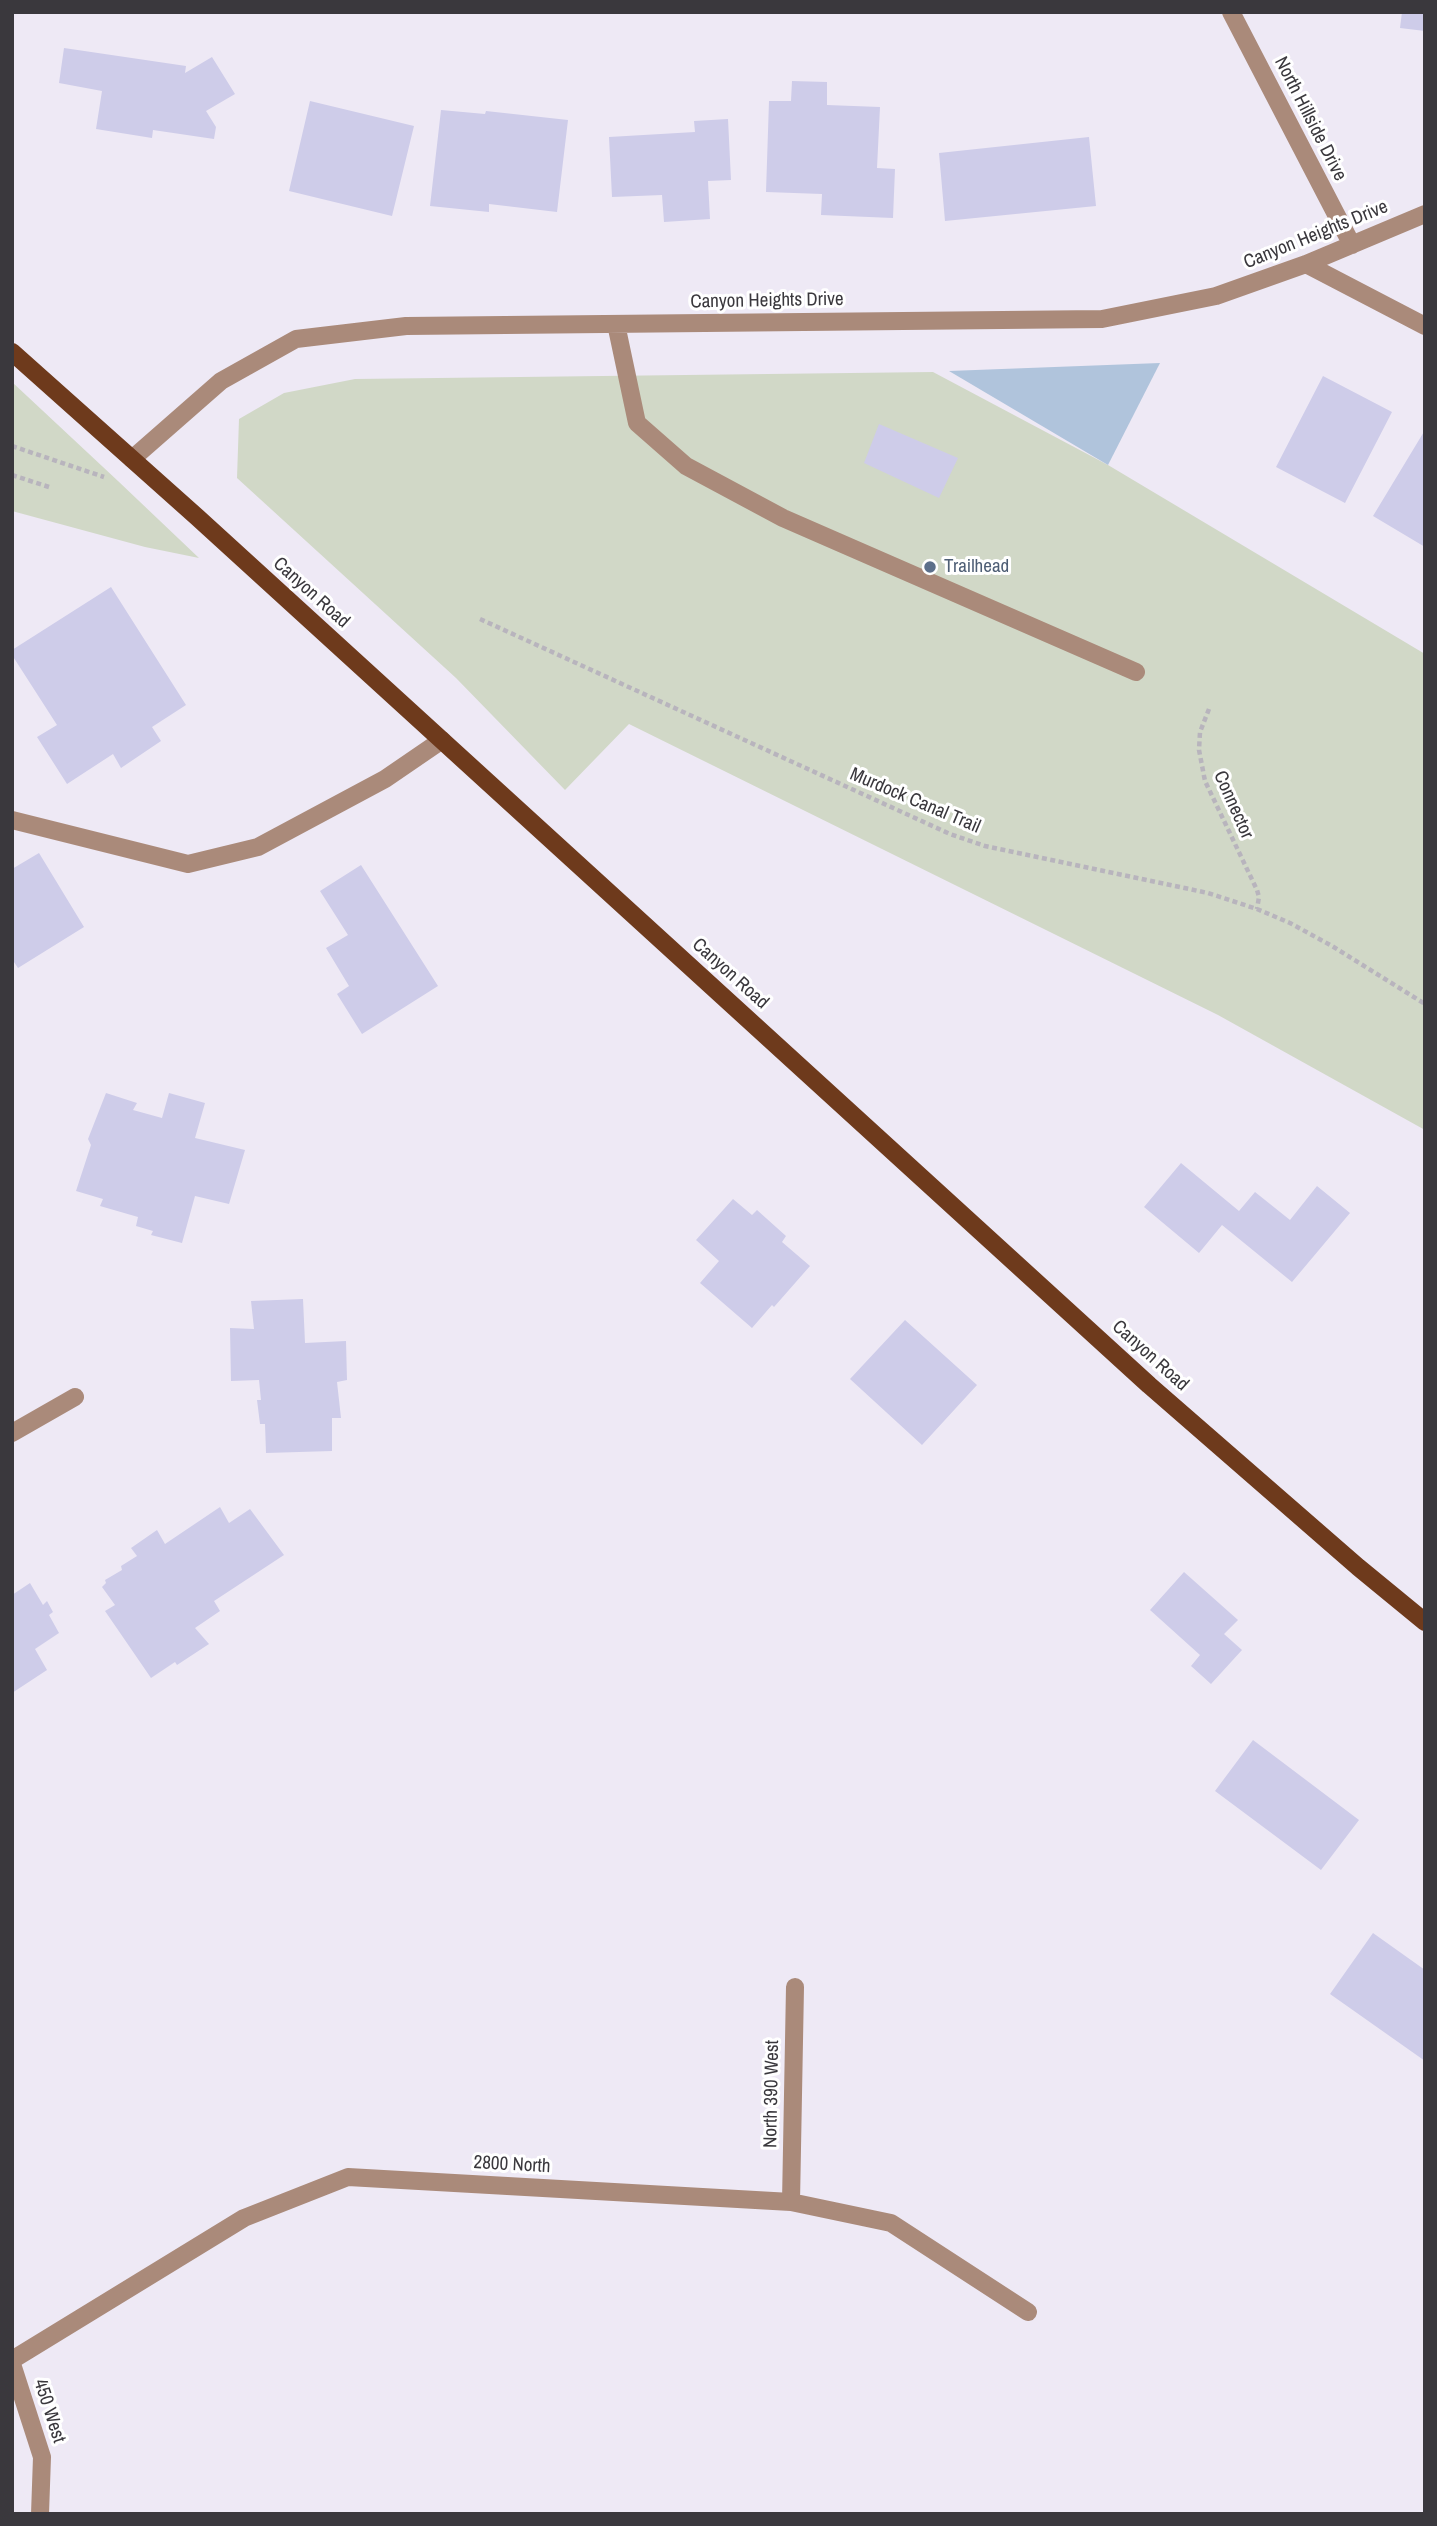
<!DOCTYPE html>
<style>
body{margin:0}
#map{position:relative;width:1437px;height:2526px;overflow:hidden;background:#eee9f5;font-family:"Archivo Narrow",sans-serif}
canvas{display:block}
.frame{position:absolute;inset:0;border:14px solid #3a383d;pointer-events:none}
</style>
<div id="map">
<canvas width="1437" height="2526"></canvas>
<div class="frame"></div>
</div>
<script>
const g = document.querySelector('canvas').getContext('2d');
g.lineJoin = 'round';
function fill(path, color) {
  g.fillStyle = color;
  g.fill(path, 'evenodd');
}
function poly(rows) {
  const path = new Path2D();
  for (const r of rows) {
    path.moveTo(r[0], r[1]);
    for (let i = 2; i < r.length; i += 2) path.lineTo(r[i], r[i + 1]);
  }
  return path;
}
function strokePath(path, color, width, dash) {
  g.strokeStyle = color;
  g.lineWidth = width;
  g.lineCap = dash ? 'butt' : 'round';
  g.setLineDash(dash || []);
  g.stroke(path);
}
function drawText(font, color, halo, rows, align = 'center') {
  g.font = font + ' "Archivo Narrow",sans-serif';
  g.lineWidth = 6;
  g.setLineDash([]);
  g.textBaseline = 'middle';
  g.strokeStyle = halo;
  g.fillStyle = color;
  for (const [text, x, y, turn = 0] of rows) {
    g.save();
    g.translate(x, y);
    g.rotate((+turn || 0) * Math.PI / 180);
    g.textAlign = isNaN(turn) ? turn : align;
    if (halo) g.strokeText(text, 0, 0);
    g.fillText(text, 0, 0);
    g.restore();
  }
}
const green = poly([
 [933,372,1108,465,1425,654,1425,1130,1218,1015,629,724,565,790,456,678,237,478,239,419,284,393,355,379],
 [12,382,118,481,199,558,145,547,12,511]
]);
const water = poly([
 [1160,363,1108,465,949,371]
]);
const building = poly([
 [1402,12,1425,12,1425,31,1400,28],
 [64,48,186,66,185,73,212,57,235,94,206,111,216,127,214,139,153,130,152,138,96,129,102,91,59,83],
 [792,81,827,82,827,105,880,107,877,168,895,169,893,218,821,215,822,194,766,192,769,101,791,101],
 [310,101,414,126,392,216,289,191],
 [441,110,485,114,486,111,568,120,557,212,489,204,489,212,430,206],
 [728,119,731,180,708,181,710,219,664,222,662,195,612,197,609,137,695,132,694,121],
 [1089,137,1096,206,945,221,939,153],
 [1323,376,1392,412,1345,503,1276,467],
 [879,424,958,458,939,498,864,463],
 [1425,430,1425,547,1373,516],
 [111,587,186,705,152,727,161,741,121,768,113,754,67,784,37,737,57,725,12,655,12,650],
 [39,853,84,927,18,968,12,959,12,869],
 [361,865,438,986,362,1034,337,994,349,986,326,948,348,935,320,891],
 [106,1093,137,1103,133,1110,162,1118,169,1093,205,1103,195,1138,245,1150,229,1204,195,1196,182,1243,151,1235,153,1231,136,1226,138,1217,100,1206,103,1199,76,1191,91,1145,88,1139],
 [1181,1163,1239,1211,1255,1192,1290,1220,1317,1186,1350,1213,1292,1282,1222,1225,1199,1253,1144,1207],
 [733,1199,752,1215,757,1210,786,1236,782,1242,810,1266,774,1307,772,1305,752,1328,700,1283,719,1261,696,1240],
 [303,1299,305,1343,346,1341,347,1380,337,1382,341,1418,332,1418,332,1451,266,1453,265,1424,260,1424,257,1400,261,1400,259,1380,231,1381,230,1328,254,1329,251,1301],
 [905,1320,977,1385,922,1445,850,1379],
 [220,1507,229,1523,250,1509,284,1555,214,1601,220,1611,195,1628,209,1644,177,1665,175,1662,151,1678,105,1611,115,1605,102,1587,106,1583,105,1580,122,1570,121,1566,137,1556,131,1548,157,1530,165,1544],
 [1184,1572,1238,1620,1224,1634,1242,1650,1211,1684,1191,1666,1200,1655,1150,1610],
 [30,1583,43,1605,47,1601,53,1612,49,1615,59,1633,35,1649,47,1670,12,1693,12,1595],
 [1253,1740,1359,1820,1321,1870,1215,1791],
 [1373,1933,1425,1970,1425,2061,1330,1994]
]);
const path = poly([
 [12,446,104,477],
 [12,475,49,487],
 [480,619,950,834,985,846,1208,893,1257,909,1290,923,1332,946,1425,1004],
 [1209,709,1200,732,1199,750,1205,781,1257,890,1259,897,1257,909]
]);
const minor = poly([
 [1231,12,1352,245],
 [1306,264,1425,326],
 [616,324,637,423,686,466,783,518,1136,672],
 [132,459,221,381,296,339,406,326,1102,319,1216,296,1306,264,1425,214],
 [12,820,188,864,258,847,385,779,442,740],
 [12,1433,75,1397],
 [791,2202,795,1987],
 [12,2360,244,2218,348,2177,791,2202,891,2223,1028,2312],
 [12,2364,42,2457,40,2514]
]);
const major = poly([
 [12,352,197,517,1149,1385,1358,1567,1425,1622]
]);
const markers = [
 [930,567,7,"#5c6f8a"]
];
const streetNames = [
 ["North Hillside Drive",1310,119,63],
 ["Canyon Heights Drive",1316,235,-22],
 ["Canyon Heights Drive",767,301,-1],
 ["Canyon Road",311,593,42],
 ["Murdock Canal Trail",915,801,23],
 ["Connector",1233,805,66],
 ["Canyon Road",730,974,42],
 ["Canyon Road",1150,1356,42],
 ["North 390 West",772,2094,-89],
 ["2800 North",512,2165,3],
 ["450 West",49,2411,72]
];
const serviceNames = [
 ["Trailhead",944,567]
];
fill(green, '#d1d8c7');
fill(water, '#b0c4dc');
fill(building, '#cecce9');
strokePath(path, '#b8b4bd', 4.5, [5, 3.5]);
strokePath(minor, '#aa8a7a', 18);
strokePath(major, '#6e3a1c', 18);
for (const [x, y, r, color] of markers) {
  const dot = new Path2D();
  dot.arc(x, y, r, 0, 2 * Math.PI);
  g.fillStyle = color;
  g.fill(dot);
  strokePath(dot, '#fff', 2.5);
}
drawText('19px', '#3a383d', '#fff', streetNames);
drawText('19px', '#4e5e75', '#fff', serviceNames, 'left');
</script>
